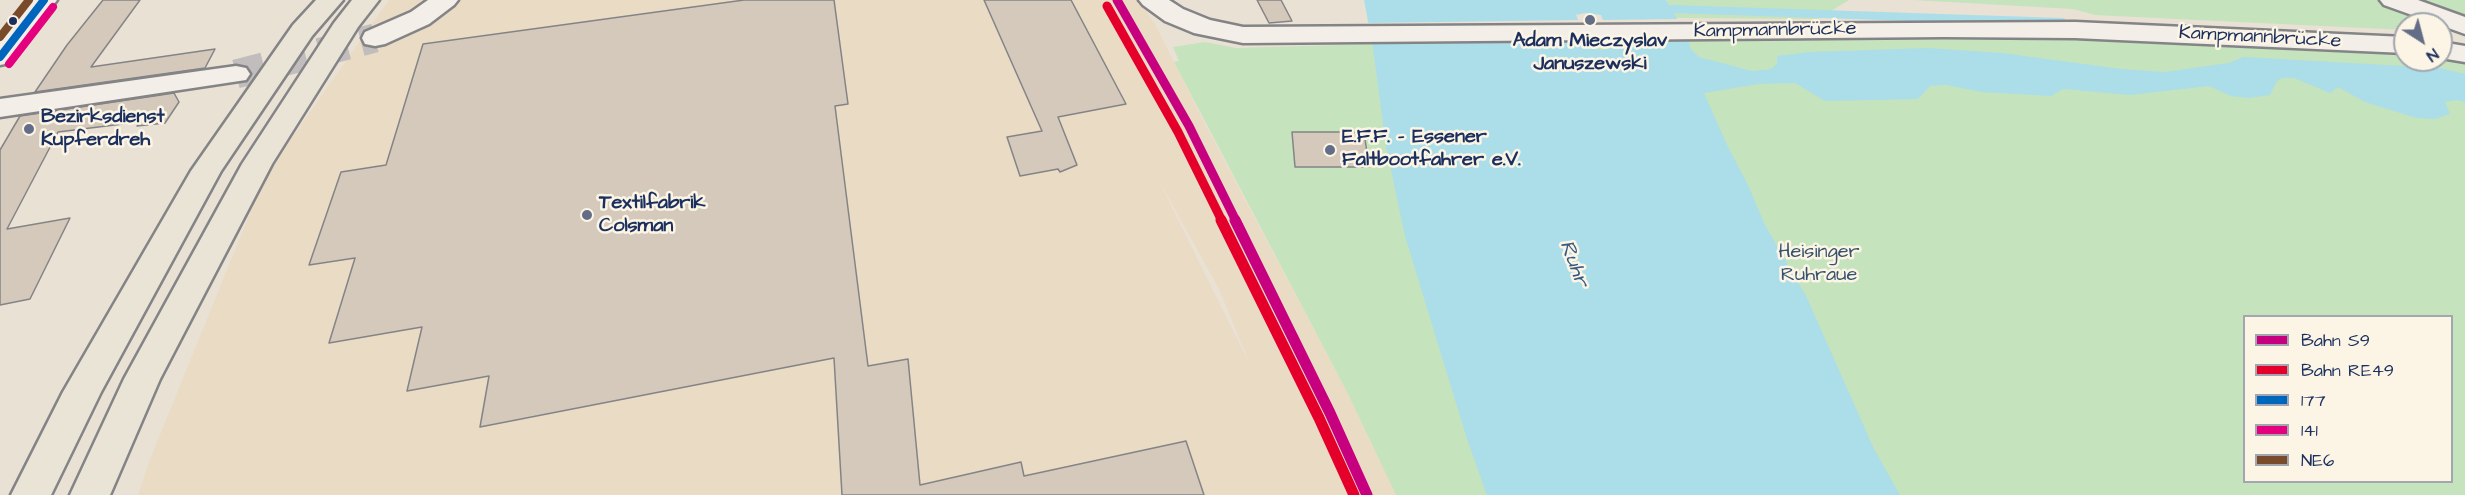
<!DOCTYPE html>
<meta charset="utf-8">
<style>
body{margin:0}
#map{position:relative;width:2465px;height:495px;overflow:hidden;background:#e9e1d4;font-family:"Architects Daughter",sans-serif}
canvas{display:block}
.legend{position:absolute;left:2243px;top:315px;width:210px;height:168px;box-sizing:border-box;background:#fcf5e5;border:2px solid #a2a6af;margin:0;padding:8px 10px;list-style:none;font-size:18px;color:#1b2f5e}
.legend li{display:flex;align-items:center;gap:12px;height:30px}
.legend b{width:30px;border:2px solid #a2a6af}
.north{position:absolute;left:2393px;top:12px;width:60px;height:60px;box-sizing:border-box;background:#fcf5e5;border:2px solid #a2a6af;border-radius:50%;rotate:144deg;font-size:16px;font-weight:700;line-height:24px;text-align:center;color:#1b2f5e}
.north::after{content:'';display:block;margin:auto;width:21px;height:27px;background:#636d87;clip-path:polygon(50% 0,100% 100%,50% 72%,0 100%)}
</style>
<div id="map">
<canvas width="2465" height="495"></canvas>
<ul class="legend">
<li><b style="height:8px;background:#c7007f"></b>Bahn S9</li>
<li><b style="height:8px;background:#e4002b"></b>Bahn RE49</li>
<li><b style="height:8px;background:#0065bd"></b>177</li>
<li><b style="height:8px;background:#e5007d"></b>141</li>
<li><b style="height:8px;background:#7a4b2a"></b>NE6</li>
</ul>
<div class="north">N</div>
</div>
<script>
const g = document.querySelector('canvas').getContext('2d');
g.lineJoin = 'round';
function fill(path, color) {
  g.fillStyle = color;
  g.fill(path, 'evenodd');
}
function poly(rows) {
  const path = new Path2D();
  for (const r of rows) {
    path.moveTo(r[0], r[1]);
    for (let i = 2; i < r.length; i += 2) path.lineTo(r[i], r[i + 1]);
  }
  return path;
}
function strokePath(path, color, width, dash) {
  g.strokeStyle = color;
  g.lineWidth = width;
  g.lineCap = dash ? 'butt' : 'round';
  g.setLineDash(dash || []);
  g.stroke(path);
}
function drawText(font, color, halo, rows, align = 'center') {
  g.font = font + ' "Architects Daughter",sans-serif';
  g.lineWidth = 5;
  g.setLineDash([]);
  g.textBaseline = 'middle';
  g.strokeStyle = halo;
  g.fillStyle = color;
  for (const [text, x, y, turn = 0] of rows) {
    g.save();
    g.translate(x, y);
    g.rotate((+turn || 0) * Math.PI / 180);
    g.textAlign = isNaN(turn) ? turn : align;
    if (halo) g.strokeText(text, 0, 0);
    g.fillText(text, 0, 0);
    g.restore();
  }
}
const built = poly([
 [389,0,1138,0,1155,24,1206,126,1347,392,1396,495,138,495,149,462,265,176],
 [1158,179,1219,289,1249,362,1248,361]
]);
const green = poly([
 [1666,0,1849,0,1818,19,1676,18],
 [1913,0,2379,0,2451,26,2441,28,2441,24,2405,24,2405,30,2095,15,2073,9],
 [2416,0,2465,0,2465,17],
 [2081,34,2405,51,2405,60,2441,60,2441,51,2465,55,2465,495,1396,495,1347,392,1174,62,1179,61,1173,47,1205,42,1236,48,1692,35],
 [2244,316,2452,316,2452,482,2244,482]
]);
const water = poly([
 [1364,0,1666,0,1689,39,1690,48,1699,57,1752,71,1771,69,1777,64,1777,56,1810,52,1928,48,2002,53,2121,69,2164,72,2229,63,2243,57,2440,68,2465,74,2465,102,2457,100,2445,102,2450,114,2435,119,2416,118,2365,102,2338,87,2330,93,2294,78,2282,78,2277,81,2270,95,2249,98,2231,96,2209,86,2130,95,2063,89,2051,96,1981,92,1946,85,1930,86,1918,99,1825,101,1795,83,1758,84,1704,93,1727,145,1748,185,1765,225,1807,298,1874,449,1900,495,1487,495,1467,439,1405,236,1386,146,1373,48],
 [1585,13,1601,15,1614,47,1602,50,1590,48,1576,15]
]);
const pier = poly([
 [1681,19,1692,40,1609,42,1600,20],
 [1581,20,1590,42,1370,43,1366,23]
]);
const stream = poly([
 [1671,9,2062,22]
]);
const building = poly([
 [103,0,140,0,91,67,215,49,205,68,35,92,67,45,103,0],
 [744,0,834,0,848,104,835,106,868,366,908,359,920,485,1021,462,1024,476,1186,441,1204,495,842,495,834,358,480,427,489,376,407,391,422,327,329,343,355,258,309,265,341,172,386,165,423,44,744,0],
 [984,0,1071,0,1126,104,1058,117,1077,165,1060,172,1058,169,1020,176,1007,137,1042,131,984,0],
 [1257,0,1281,0,1292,21,1269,23,1257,0],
 [174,93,179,102,165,123,137,126,139,122,58,132,7,229,70,218,30,299,0,305,0,150,20,116,174,93],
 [1292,132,1364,132,1369,167,1295,167,1292,132]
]);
const minorTunnel = poly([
 [236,74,375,38]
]);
const minor = poly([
 [31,0,57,0,10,63,0,65,0,39,31,0],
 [428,0,458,0,454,5,429,24,385,44,375,46,365,44,362,38,365,32,411,12,428,0],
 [1139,0,1169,0,1183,9,1210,20,1243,27,2075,22,2405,37,2405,53,2075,38,1944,37,1243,43,1194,33,1165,21,1143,5,1139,0],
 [2380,0,2418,0,2465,17,2465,34,2384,5,2380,0],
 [2441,42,2465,46,2465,62,2441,58,2441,42],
 [236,66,246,68,250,74,246,80,0,117,0,99,236,66]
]);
const highway = poly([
 [316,0,343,0,312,36,221,171,101,392,51,495,11,495,63,392,191,171,293,25,316,0],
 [352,0,379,0,358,27,272,164,160,379,110,495,70,495,124,379,242,164,334,23,352,0]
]);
const bus1 = poly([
 [0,57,44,0]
]);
const bus2 = poly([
 [9,64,53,7]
]);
const bus3 = poly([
 [0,37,29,0]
]);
const rail1Far1 = poly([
 [1117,0,1189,126,1236,221]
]);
const rail1 = poly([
 [1235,220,1330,413,1367,495]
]);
const rail2Far1 = poly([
 [1107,6,1178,132,1222,221]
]);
const rail2 = poly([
 [1221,220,1319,418,1354,495]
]);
const markers = [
 [1590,20,6,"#636d87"],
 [13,21,5,"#1b2f5e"],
 [29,129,6,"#636d87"],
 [1330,150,6,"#636d87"],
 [587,215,6,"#636d87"]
];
const streetNames = [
 ["Kampmannbrücke",1775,31,-1],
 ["Kampmannbrücke",2260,38,3]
];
const poiNames = [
 ["Adam Mieczyslav",1590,42,"center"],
 ["Januszewski",1590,65,"center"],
 ["Bezirksdienst",41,118],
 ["Kupferdreh",41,141],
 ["E.F.F. - Essener",1342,138],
 ["Faltbootfahrer e.V.",1342,161],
 ["Textilfabrik",599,204],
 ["Colsman",599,227]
];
const parkNames = [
 ["Heisinger",1819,253],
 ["Ruhraue",1819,276]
];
const waterNames = [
 ["Ruhr",1573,264,69]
];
fill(built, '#eadbc5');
fill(green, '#c5e3bd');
fill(water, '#abdee8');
fill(pier, '#e9e1d4');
strokePath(stream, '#abdee8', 8);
fill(building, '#d4c9bb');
strokePath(building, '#848487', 1.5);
strokePath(minorTunnel, '#c0bdbc', 29, [29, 14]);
strokePath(minor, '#848487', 5);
strokePath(highway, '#848487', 5);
fill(minor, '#f3efe8');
fill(highway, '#eae4d7');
strokePath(bus1, '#0065bd', 8);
strokePath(bus2, '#e5007d', 8);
strokePath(bus3, '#7a4b2a', 8);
strokePath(rail1Far1, '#c7007f', 9);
strokePath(rail1, '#c7007f', 11);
strokePath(rail2Far1, '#e4002b', 9);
strokePath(rail2, '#e4002b', 11);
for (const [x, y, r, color] of markers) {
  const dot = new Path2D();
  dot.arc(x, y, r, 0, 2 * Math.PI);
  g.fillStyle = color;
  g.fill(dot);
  strokePath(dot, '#fcf5e5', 2);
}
drawText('20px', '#1b2f5e', '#fcf5e5', streetNames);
drawText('bold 20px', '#1b2f5e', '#fcf5e5', poiNames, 'left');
drawText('20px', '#37536d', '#fcf5e5', parkNames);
drawText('italic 21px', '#385a82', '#fcf5e5', waterNames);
</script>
